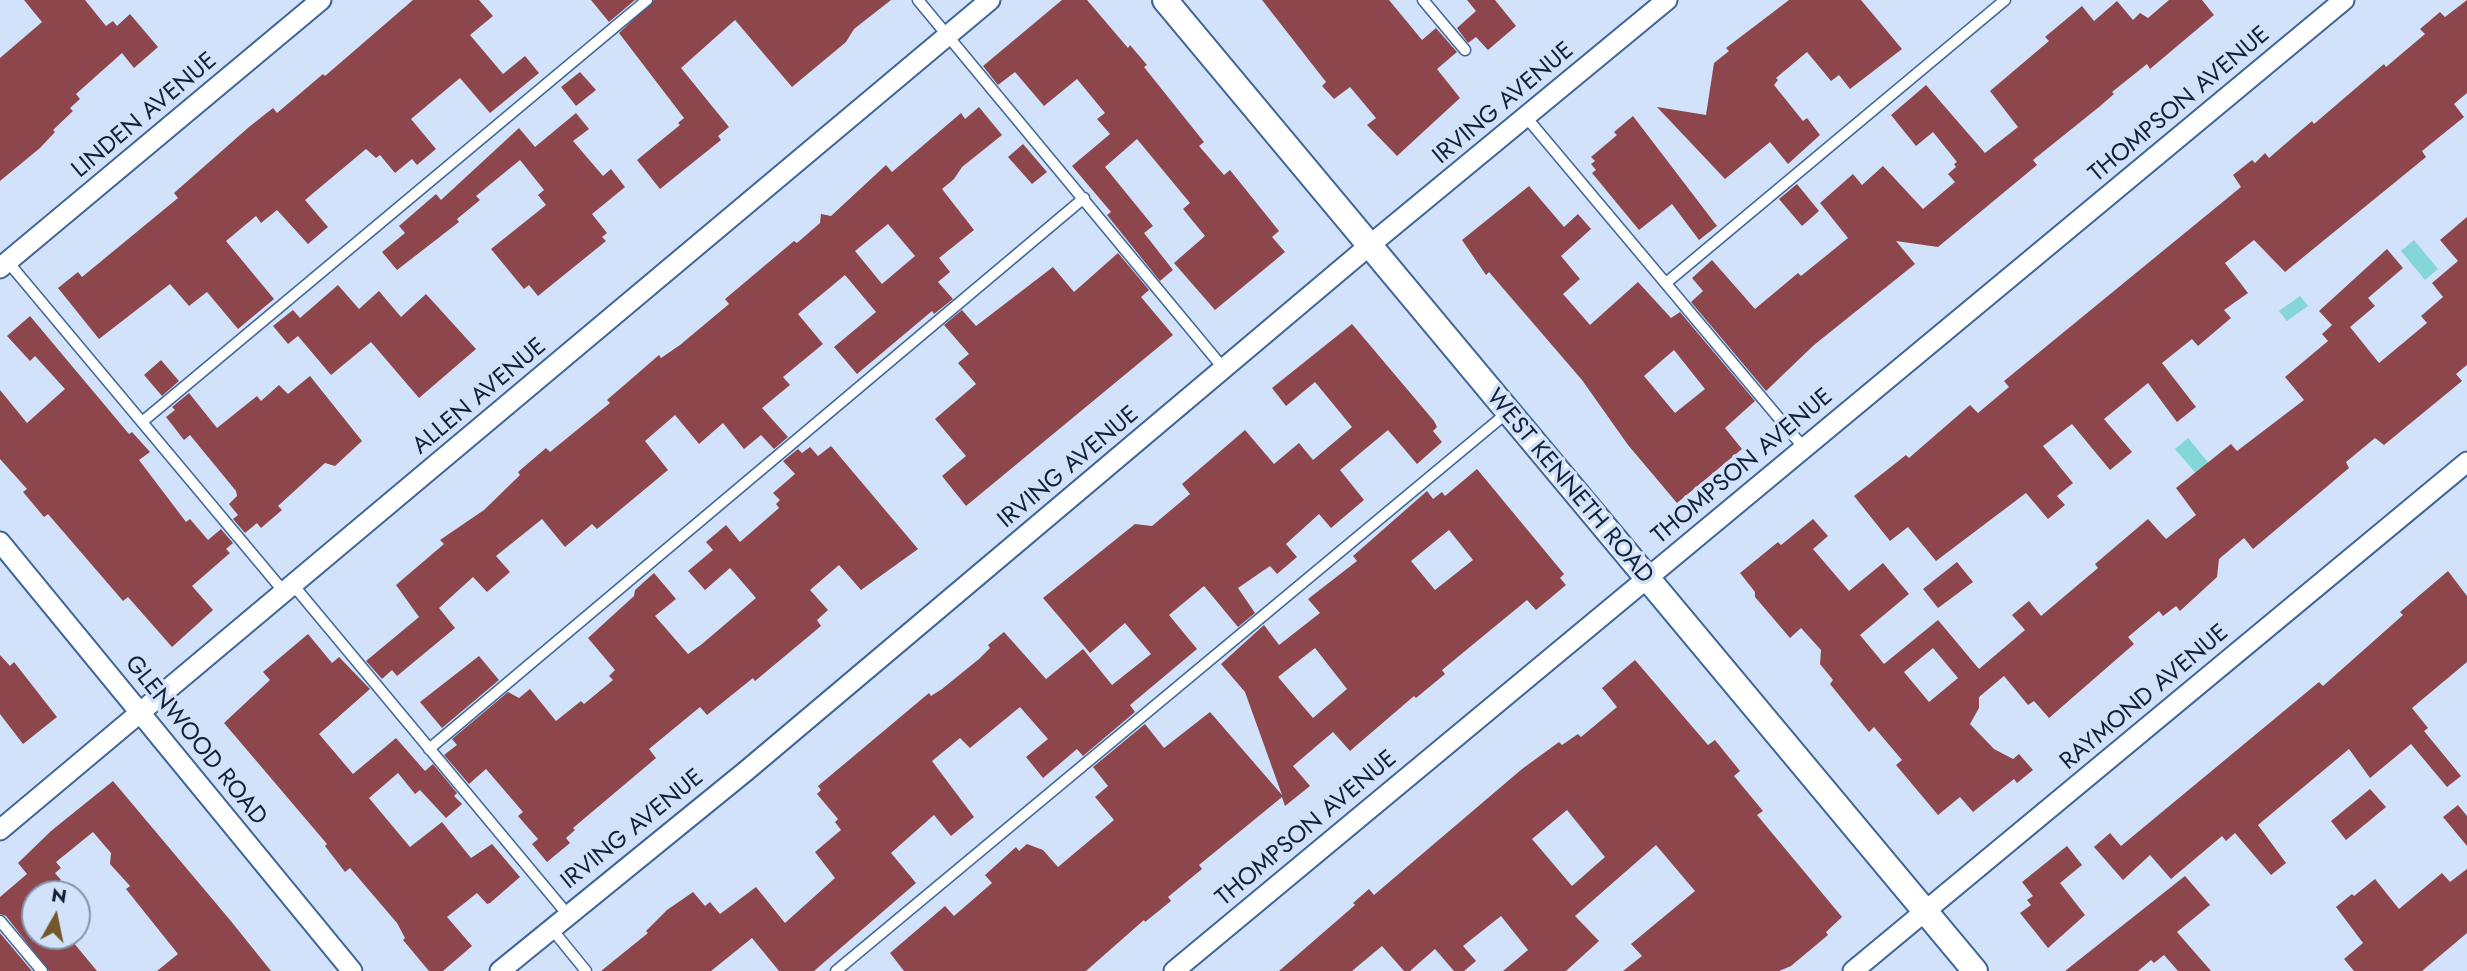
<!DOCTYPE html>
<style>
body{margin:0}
#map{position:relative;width:2467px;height:971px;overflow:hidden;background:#d1e2fa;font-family:Jost,sans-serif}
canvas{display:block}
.north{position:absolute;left:21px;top:880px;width:70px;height:70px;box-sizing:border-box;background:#d1e2fa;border:2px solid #8495ac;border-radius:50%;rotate:9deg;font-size:19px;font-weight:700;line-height:28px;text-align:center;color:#112137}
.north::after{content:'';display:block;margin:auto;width:24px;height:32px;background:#74582b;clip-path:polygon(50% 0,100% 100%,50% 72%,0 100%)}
</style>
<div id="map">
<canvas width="2467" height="971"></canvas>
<div class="north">N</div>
</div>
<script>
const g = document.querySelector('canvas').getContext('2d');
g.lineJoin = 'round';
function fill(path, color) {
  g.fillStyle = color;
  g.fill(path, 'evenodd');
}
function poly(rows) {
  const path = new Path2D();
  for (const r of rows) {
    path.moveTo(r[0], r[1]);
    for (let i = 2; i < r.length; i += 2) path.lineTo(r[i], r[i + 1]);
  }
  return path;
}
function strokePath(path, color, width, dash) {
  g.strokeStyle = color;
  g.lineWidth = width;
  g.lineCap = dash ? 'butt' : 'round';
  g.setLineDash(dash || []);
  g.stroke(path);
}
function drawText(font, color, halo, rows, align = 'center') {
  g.font = font + ' Jost,sans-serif';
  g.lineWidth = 7;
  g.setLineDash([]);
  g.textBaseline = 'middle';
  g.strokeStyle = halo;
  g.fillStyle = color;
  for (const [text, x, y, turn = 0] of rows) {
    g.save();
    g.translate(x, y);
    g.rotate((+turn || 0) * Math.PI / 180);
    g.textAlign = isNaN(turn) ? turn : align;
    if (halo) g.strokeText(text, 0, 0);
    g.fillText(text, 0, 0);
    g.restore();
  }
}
const water = poly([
 [2414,240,2438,269,2425,280,2401,251],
 [2300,296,2308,306,2287,321,2279,311],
 [2188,438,2212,467,2199,477,2175,449]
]);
const building = poly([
 [24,0,85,0,106,26,113,21,117,26,130,14,158,47,134,68,122,53,76,94,80,99,70,108,73,111,53,130,55,132,40,148,0,181,0,58,42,22],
 [413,0,479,0,493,16,470,35,503,74,525,56,539,73,490,113,460,78,411,119,436,149,417,165,412,159,395,173,380,155,376,158,366,149,305,200,328,227,308,244,277,210,261,223,256,216,226,241,274,299,238,329,207,292,189,306,170,284,99,339,58,288,78,272,82,277,178,198,174,193,249,127,273,108,277,113,323,74,325,76],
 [591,0,635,0,609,22],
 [654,0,891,0,854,29,846,42,792,87,735,20,681,68,729,127,718,136,721,140,660,189,637,160,680,125,678,123,684,118,619,33],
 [1062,0,1087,0,1128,48,1130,45,1147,65,1144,67,1204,142,1199,146,1224,175,1230,170,1279,231,1272,237,1285,252,1215,310,1174,263,1205,236,1183,209,1190,203,1137,139,1105,167,1153,226,1144,233,1173,270,1160,281,1107,215,1111,212,1072,166,1110,134,1097,119,1105,113,1077,79,1044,106,1015,72,998,85,983,66],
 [1262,0,1389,0,1422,40,1436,28,1457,52,1437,69,1460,98,1397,156,1367,125,1376,118,1350,87,1334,99,1322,86,1326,82],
 [1467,0,1495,0,1516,26,1488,50,1476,37,1468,43,1457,28,1476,11],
 [1789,0,1861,0,1902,49,1850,89,1839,75,1831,81,1807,52,1776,78,1778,80,1774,85,1803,121,1807,118,1820,135,1788,164,1770,142,1725,179,1657,107,1706,115,1714,63,1729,51,1726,48],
 [2169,0,2202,0,2214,15,2150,69,2147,64,2112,92,2114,94,2099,107,2033,160,2037,165,1938,247,1896,241,1915,264,1814,345,1766,391,1691,302,1703,291,1692,278,1712,260,1755,309,1798,273,1801,276,1848,238,1820,203,1853,174,1862,185,1883,166,1923,209,1955,182,1948,174,1956,167,1954,164,1957,162,1933,132,1916,146,1891,115,1926,85,1985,153,2018,127,1990,91,2049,41,2045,37,2082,6,2094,21,2117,1,2133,20,2140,13,2148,18],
 [2467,0,2467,93,2454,104,2464,117,2422,151,2426,157,2285,272,2254,240,2225,263,2248,293,2224,310,2231,318,2198,346,2192,339,2162,363,2196,407,2177,422,2148,383,2104,419,2132,452,2110,470,2072,424,2043,446,2073,483,2057,496,2065,505,2048,519,2026,493,1936,561,1908,527,1890,541,1854,496,1906,455,1909,458,1970,405,1978,413,2009,387,2004,381,2241,187,2233,175,2252,160,2255,163,2265,153,2269,158,2312,121,2314,124,2384,64,2386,67,2425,34,2420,29,2440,12,2445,17],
 [580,72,596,90,576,106,561,87],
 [979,107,1002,135,962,167,954,179,942,189,974,230,939,258,950,272,938,282,953,299,934,314,932,311,857,374,834,347,876,312,845,275,798,314,823,344,783,377,790,385,762,408,788,437,774,449,761,435,744,449,723,423,699,444,675,415,645,441,668,470,597,529,592,524,565,547,542,519,496,556,510,572,487,592,473,577,439,608,455,628,397,676,392,670,382,679,366,661,419,617,396,585,444,544,440,540,484,510,520,475,518,472,546,448,550,452,610,403,607,400,659,355,661,358,680,345,729,304,725,299,794,241,797,243,820,223,821,214,831,216,886,165,892,172,961,113,965,119],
 [888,224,915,256,882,284,855,251],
 [576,113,589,129,573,141,603,176,611,169,625,187,592,214,607,233,602,237,606,241,538,296,529,285,524,289,491,249,546,205,538,195,544,190,520,160,476,196,480,200,457,219,459,222,397,270,382,252,405,233,399,226,436,194,441,200,519,128,535,147],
 [1633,116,1717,226,1699,240,1672,204,1639,230,1592,173,1596,170,1591,164,1595,161,1591,157,1617,135,1614,132],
 [1023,144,1047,172,1032,184,1008,157],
 [1797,184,1819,211,1802,226,1779,199],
 [1529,186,1564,227,1578,214,1591,229,1561,256,1580,279,1563,294,1590,325,1638,282,1671,318,1680,312,1755,401,1725,428,1742,449,1677,503,1628,445,1582,380,1489,272,1486,275,1462,240],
 [1674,350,1705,389,1675,413,1644,376],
 [2467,217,2467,365,2456,374,2462,381,2384,445,2375,438,2346,462,2349,468,2253,549,2244,538,2219,559,2217,577,2180,611,2176,606,2163,616,2159,611,2128,637,2134,644,2049,718,2034,701,2028,705,2004,676,1979,697,1979,708,1970,724,1994,749,2013,759,2019,754,2033,770,2017,783,2014,779,1973,812,1960,797,1938,815,1896,765,1902,760,1874,727,1869,732,1830,684,1833,680,1820,664,1821,650,1801,628,1790,638,1755,597,1755,592,1740,573,1778,542,1781,545,1813,519,1828,536,1813,549,1849,591,1883,563,1909,594,1860,635,1884,664,1938,620,1979,669,2025,630,2012,615,2029,601,2041,616,2098,568,2095,564,2148,519,2166,539,2196,515,2176,488,2231,444,2237,451,2304,400,2285,377,2328,341,2322,334,2332,325,2319,311,2387,249,2403,268,2368,298,2375,306,2350,327,2379,363,2427,323,2421,316,2443,297,2432,283,2458,261,2440,240],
 [1933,648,1958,678,1929,702,1904,672],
 [1118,253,1149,290,1141,297,1173,335,966,506,942,476,966,456,935,419,976,384,958,363,969,354,944,325,962,310,976,326,1053,267,1074,292],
 [338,285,359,309,379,291,401,317,426,294,476,349,419,398,371,342,331,375,298,336,288,344,273,326,293,310,300,318],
 [30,316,129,434,132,432,150,452,139,460,186,522,190,519,208,540,221,529,233,543,226,549,230,553,192,586,213,610,172,647,128,597,123,601,48,514,44,517,23,492,27,489,0,459,0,390,27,423,65,389,35,356,30,361,7,336],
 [1352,324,1434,421,1437,427,1433,431,1442,442,1417,464,1388,430,1340,470,1364,500,1331,528,1319,514,1286,544,1297,557,1277,574,1270,566,1238,588,1255,613,1238,627,1204,586,1169,615,1197,649,1130,705,1135,712,1083,756,1077,749,1043,778,1026,757,1048,739,1020,707,970,748,960,738,932,761,974,817,951,836,934,815,891,853,916,883,814,971,779,971,752,938,711,971,601,971,648,933,646,931,667,910,693,892,705,906,710,902,720,914,756,887,785,923,835,878,815,852,841,830,835,822,838,819,817,794,821,790,818,786,929,693,931,696,942,689,979,659,990,648,988,645,1004,632,1046,679,1083,649,1112,685,1151,654,1125,623,1090,653,1043,598,1135,524,1152,526,1190,494,1182,484,1245,430,1274,464,1299,443,1313,460,1352,427,1315,382,1286,406,1272,388],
 [161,360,179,381,162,396,144,375],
 [310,376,362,441,335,466,325,463,278,506,282,510,261,528,257,523,245,533,233,519,238,515,229,504,237,496,236,491,190,435,184,440,166,417,175,410,172,407,189,393,217,428,257,396,261,401,279,385,288,394],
 [831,446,918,549,861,590,839,565,810,590,828,610,817,620,821,626,755,681,753,678,707,715,700,707,649,749,656,758,573,828,575,830,566,838,570,843,547,862,532,844,538,839,518,816,523,812,486,769,469,784,444,755,457,745,452,739,508,692,519,698,530,689,556,721,581,701,584,704,613,680,609,676,615,670,588,638,634,596,635,590,654,573,676,599,655,616,688,654,702,644,756,598,730,568,705,590,688,571,713,550,706,542,726,525,740,542,779,508,776,504,780,500,773,493,795,474,783,461,798,449,802,453,810,447,818,456],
 [1477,469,1564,574,1560,578,1566,585,1536,610,1527,600,1442,670,1445,674,1416,698,1414,696,1350,751,1333,732,1293,766,1310,786,1285,806,1282,797,1199,865,1202,869,1168,897,1171,901,1145,922,1144,920,1086,971,904,971,890,953,945,906,954,916,992,883,985,875,1016,847,1019,851,1027,844,1043,850,1058,867,1114,820,1095,797,1108,786,1093,767,1145,724,1164,748,1210,712,1282,795,1245,692,1221,664,1264,625,1279,645,1320,613,1308,599,1357,561,1353,556,1427,491,1433,499,1442,492,1445,496],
 [1449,530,1473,560,1435,590,1411,561],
 [1315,648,1347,689,1313,718,1278,677],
 [1957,562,1973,582,1938,608,1923,589],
 [2448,571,2467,596,2467,662,2412,708,2428,728,2424,731,2461,776,2447,787,2411,744,2370,778,2349,749,2258,825,2286,863,2271,875,2235,833,2226,841,2222,836,2171,879,2150,855,2123,880,2094,847,2110,833,2121,846,2319,682,2323,686,2403,615,2400,612],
 [308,634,332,663,339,657,370,689,319,734,353,774,396,738,425,771,433,764,457,793,454,796,462,804,446,818,420,790,415,794,398,773,369,798,410,847,442,822,471,858,492,844,520,877,490,903,487,904,477,893,447,917,472,946,443,971,429,971,403,940,405,938,397,923,350,868,345,872,325,846,327,844,224,723,270,680,263,672],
 [0,655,10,666,14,662,57,717,23,744,0,714],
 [479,656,499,680,442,728,420,702],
 [1635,660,1708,745,1715,740,1740,771,1734,776,1763,811,1757,815,1842,917,1826,932,1828,935,1791,966,1779,971,1623,971,1642,956,1631,944,1695,891,1656,845,1575,916,1599,941,1566,971,1503,971,1528,950,1501,916,1463,946,1476,961,1464,971,1454,971,1435,949,1410,971,1404,971,1382,946,1352,971,1279,971,1355,905,1353,903,1369,889,1374,895,1522,769,1559,742,1562,745,1578,734,1581,737,1617,707,1602,688],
 [1567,810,1605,857,1572,886,1532,839],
 [113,781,230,920,271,971,157,971,178,954,126,889,130,886,110,864,111,853,93,832,56,862,61,868,55,873,61,880,44,894,35,894,35,936,68,936,97,971,49,971,6,916,0,914,0,897,27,874,18,863,51,831],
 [2370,789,2386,807,2346,840,2331,821],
 [2458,805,2467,816,2467,846,2443,817],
 [2067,846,2082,865,2060,883,2085,915,2048,948,2020,913,2031,905,2027,900,2033,896,2022,882],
 [2467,869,2467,933,2422,971,2354,971,2344,959,2363,943,2336,907,2352,894,2354,896,2375,879,2399,909,2442,873,2450,882],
 [2185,876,2210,905,2177,932,2211,971,2178,971,2164,955,2154,963,2151,960,2138,971,2065,971],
 [0,933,32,971,0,971]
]);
const service = poly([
 [918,0,1224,369],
 [1423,0,1465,50],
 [1526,117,1804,448],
 [8,262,285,593],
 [1666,283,2005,0],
 [142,422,647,0],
 [294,586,568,915],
 [429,749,1084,198],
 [0,921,42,971],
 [551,928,586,971],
 [836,971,1508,412]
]);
const minor = poly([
 [0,268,321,0],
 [0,542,352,971],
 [0,830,990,0],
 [500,971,746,771,1370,245,1667,0],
 [1174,971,2344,0],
 [1853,971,2467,462]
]);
const tertiary = poly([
 [1165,0,1975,971]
]);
const streetNames = [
 ["IRVING AVENUE",1504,104,-40],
 ["THOMPSON AVENUE",2180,105,-40],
 ["LINDEN AVENUE",145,116,-40],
 ["ALLEN AVENUE",480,397,-40],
 ["THOMPSON AVENUE",1743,467,-40],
 ["IRVING AVENUE",1069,468,-40],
 ["WEST KENNETH ROAD",1569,487,50],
 ["RAYMOND AVENUE",2145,698,-40],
 ["GLENWOOD ROAD",195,741,51],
 ["THOMPSON AVENUE",1307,829,-40],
 ["IRVING AVENUE",633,830,-39]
];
fill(water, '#84d6d7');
fill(building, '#8d474c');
strokePath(service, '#3f659a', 13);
strokePath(minor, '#3f659a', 23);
strokePath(tertiary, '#3f659a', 28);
strokePath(service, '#fff', 10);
strokePath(minor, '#fff', 19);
strokePath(tertiary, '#fff', 24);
drawText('24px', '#112137', '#d1e2fa', streetNames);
</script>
